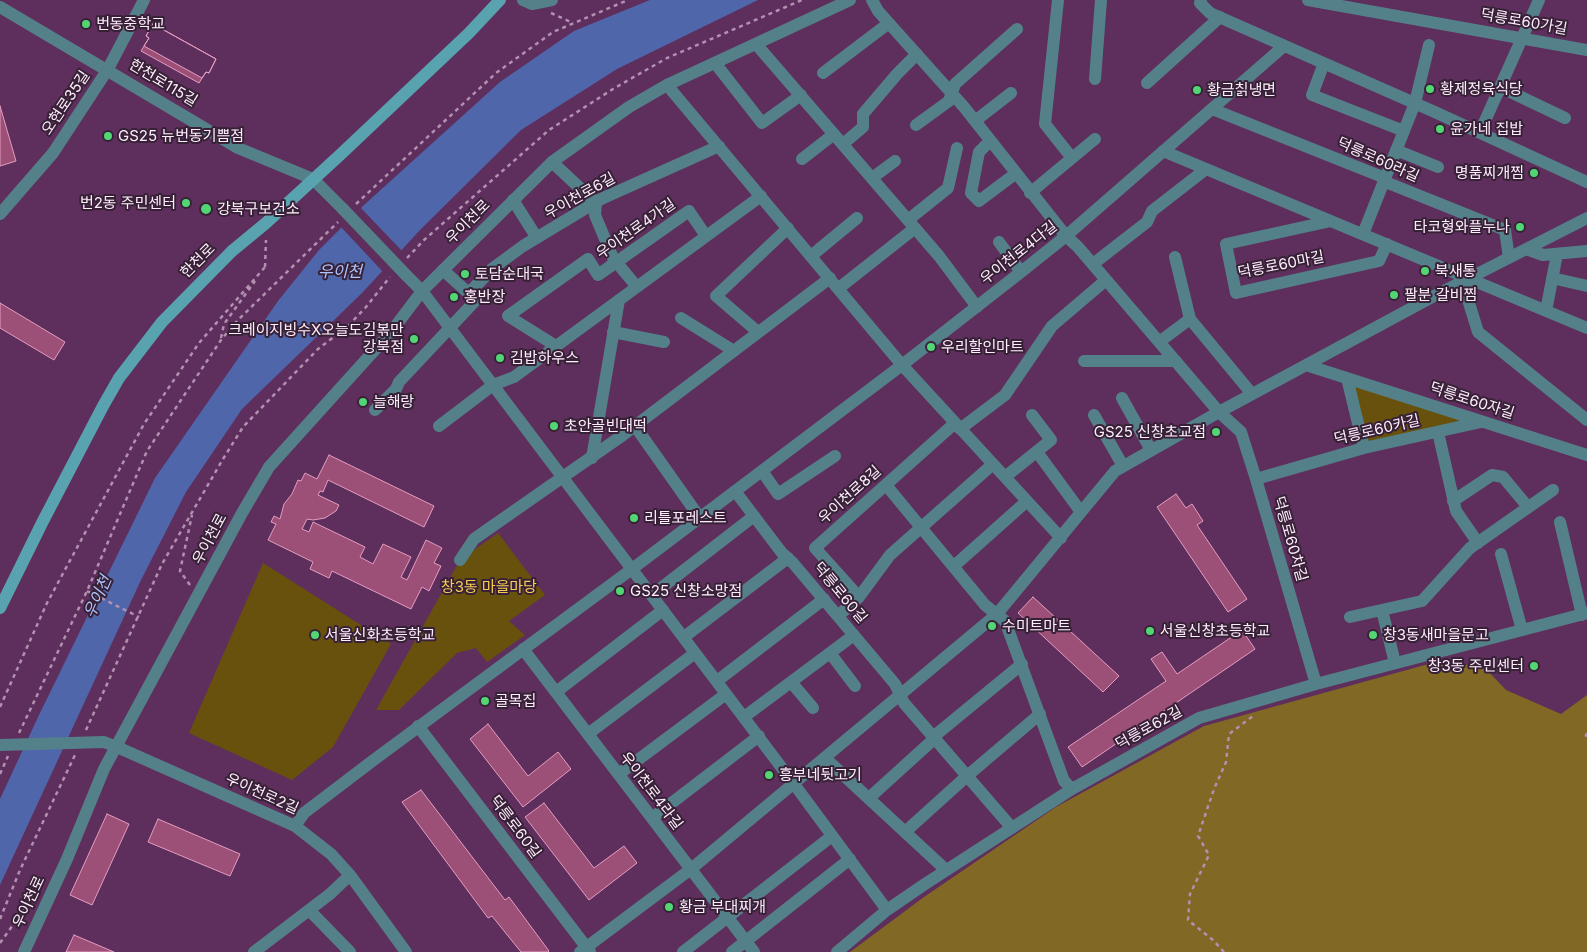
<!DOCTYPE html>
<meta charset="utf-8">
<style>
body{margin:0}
canvas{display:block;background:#5e2e5c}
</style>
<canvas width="1587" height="952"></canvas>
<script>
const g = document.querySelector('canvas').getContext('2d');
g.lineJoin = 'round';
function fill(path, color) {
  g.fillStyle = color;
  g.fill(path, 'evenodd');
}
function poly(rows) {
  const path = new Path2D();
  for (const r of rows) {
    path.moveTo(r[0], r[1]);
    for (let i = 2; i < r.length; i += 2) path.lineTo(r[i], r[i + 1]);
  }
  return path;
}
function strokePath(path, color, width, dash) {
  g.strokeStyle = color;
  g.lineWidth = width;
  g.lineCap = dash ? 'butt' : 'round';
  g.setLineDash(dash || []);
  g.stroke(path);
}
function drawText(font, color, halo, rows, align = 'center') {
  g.font = font + ' Inter,"Noto Sans KR",sans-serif';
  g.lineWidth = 4;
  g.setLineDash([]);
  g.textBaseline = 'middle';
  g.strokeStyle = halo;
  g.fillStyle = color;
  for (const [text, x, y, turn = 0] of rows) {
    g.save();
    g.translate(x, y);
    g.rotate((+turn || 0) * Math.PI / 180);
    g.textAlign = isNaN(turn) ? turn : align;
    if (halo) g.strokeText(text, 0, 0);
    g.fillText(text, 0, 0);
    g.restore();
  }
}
const green = poly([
 [1349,381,1477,421,1365,446],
 [498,533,545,595,509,621,525,635,487,662,476,648,457,653,399,710,376,710,460,560],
 [263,563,391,644,333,747,292,780,189,733]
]);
const forest = poly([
 [1443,660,1486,669,1506,690,1561,714,1587,695,1587,952,850,952,924,897,1056,807,1204,726]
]);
const water = poly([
 [650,0,758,0,617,69,521,130,420,230,362,293,242,409,186,492,141,580,0,885,0,799,39,715,155,478,278,301,319,250,364,205,500,82,574,31]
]);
const pier = poly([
 [359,206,403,252,384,273,340,226]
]);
const building = poly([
 [153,24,216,59,209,73,206,72,202,78,144,46,149,38,146,36,153,24],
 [153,24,216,59,209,73,206,72,199,83,141,51,149,38,146,36,153,24],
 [0,106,16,161,0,166,0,106],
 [0,303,65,342,54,360,0,328,0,303],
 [329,455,434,506,424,527,328,480,323,492,320,491,318,495,339,505,336,511,325,518,313,520,307,519,302,529,309,532,313,522,365,547,360,557,373,564,383,544,411,557,401,577,407,580,426,540,442,548,434,563,441,566,429,591,422,587,411,609,332,571,329,578,310,569,313,562,268,540,276,524,271,522,274,516,280,519,284,504,292,494,298,480,301,481,305,473,317,479,329,455],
 [1176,494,1186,508,1192,504,1203,521,1197,525,1247,599,1228,612,1157,507,1176,494],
 [1033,597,1119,676,1103,692,1018,613,1033,597],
 [1242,630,1255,649,1082,767,1068,747,1166,681,1151,659,1162,652,1177,674,1242,630],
 [488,724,528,776,558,752,571,769,523,807,470,739,488,724],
 [421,790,505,900,509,897,549,951,548,952,521,952,492,916,488,918,402,802,421,790],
 [544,803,594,868,624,846,637,863,589,900,525,817,544,803],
 [107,814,129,824,92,905,70,895,107,814],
 [158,819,240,854,230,876,148,842,158,819],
 [74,935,114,952,66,952,74,935]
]);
const path = poly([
 [551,13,573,23],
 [356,204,496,73,553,32,628,0],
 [407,258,424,240,549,130,613,89,667,58,802,0],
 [265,267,266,240],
 [221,338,224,324,255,281],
 [190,585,180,571,192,515],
 [87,591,139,617],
 [0,707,47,603,144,424,199,343,265,267],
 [86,730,162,564,223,459,243,427,318,349,347,327,366,307,390,277],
 [19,733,87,591,147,451,221,340,237,321,338,222],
 [1587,733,1585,738,1587,740],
 [0,774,8,756],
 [0,919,20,870,75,755],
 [0,943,31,900,34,899],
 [1224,952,1213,940,1188,920,1190,894,1209,855,1198,836,1214,789,1226,762,1229,734,1253,716]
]);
const minor = poly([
 [523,0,532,4,552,0],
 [872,0,878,11,964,107,1066,236,1078,247,1219,412,1241,432,1256,479,1316,684],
 [1058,0,1045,124,1072,158],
 [1201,0,1200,3,1210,13,1437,113,1587,182],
 [1308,0,1587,50],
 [756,44,939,256,977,307],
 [715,63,762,123,801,95],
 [1324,63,1312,95,1404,131],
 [823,73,889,23],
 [1095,79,1101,0],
 [1147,83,1220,17],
 [667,85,902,365,1061,538],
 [1500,87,1565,118],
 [1212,109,1380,176,1388,183,1505,230,1509,258],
 [975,121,1011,93],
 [916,125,949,101,955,84,1017,29],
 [1480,132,1539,0],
 [990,141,979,152,971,193,979,201,1015,174],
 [843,144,863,127,863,114,897,74,917,54],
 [1396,150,1438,167],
 [1163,151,1587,328],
 [802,159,834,134],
 [552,162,596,203,595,215,613,258,637,287],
 [872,178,895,161],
 [1030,193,1095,139],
 [513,200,537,238],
 [0,214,53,153,108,69,144,0],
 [908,220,948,188,957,148],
 [1331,221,1226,244,1236,293,1379,261,1387,244],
 [1363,234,1415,103,1429,45],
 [999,242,1021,272],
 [1526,249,1543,255,1587,251],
 [811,256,857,218],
 [1175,257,1190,319,1252,394],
 [1093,264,1147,222,1152,211,1206,169],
 [1469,278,1465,290,1478,332,1587,420],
 [1552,278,1587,286],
 [839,288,915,228],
 [422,291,794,784,887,910],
 [469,293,493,268,523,246,601,199,719,146],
 [1546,311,1557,254],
 [681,318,734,351],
 [613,332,664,342],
 [758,332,716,296,788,228],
 [1159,342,1190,319],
 [556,346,508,316,588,259,598,275,689,211,706,236],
 [1084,361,1176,361],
 [1306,365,1587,455],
 [1347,378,1364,448],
 [1122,398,1151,450],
 [375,410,396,389,399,382,476,300,443,270],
 [1094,415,1123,466],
 [439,426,493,385,514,377,761,196],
 [635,426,700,518],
 [960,429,1005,395,1052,326,1106,280],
 [1438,432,1456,511,1478,543],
 [1037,452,1081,512],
 [592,458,619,300],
 [762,471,778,494,835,456],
 [1005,477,1051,440,1032,415],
 [1256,479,1364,448,1481,422],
 [886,485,985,605,1005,621,1064,781,1072,789],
 [735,491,782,553,793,563,895,684,904,703,1012,828],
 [1453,501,1492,475,1503,477,1528,507],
 [1560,522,1582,615],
 [1501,554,1522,630],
 [460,560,474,539,623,435,830,278],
 [954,566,1027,501],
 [652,595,754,516],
 [859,597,815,548,955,423],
 [1382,610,1395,663],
 [838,616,859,597,890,555,993,464],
 [1350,617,1422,601,1470,548,1553,490],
 [684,637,788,558],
 [523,649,754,952],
 [830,653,855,686],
 [717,681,824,599],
 [791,682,813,708],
 [556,692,663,610],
 [744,717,854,635],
 [418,726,590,952],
 [588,734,695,653],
 [117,747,295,826,331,854,350,875,406,952],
 [825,758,946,870],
 [619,774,726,694],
 [869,798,934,739,938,733,1022,664],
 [652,818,759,736],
 [295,826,304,813,375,759,632,569,902,365,1021,272,1066,236,1284,46],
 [905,832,967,776,1040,714],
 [309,910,350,952],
 [254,952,330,894,350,875],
 [580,952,691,869,997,614,1115,471,1219,412,1434,296,1587,218],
 [683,952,832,836],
 [732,952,850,859],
 [837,952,887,910,925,884,1072,789,1199,718,1316,684,1587,613]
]);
const tertiary = poly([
 [0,7,238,148,313,179,343,209],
 [406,275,422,291],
 [24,952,67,859,104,769,242,513,269,467,391,332,422,291,552,162,629,107,667,85,850,0]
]);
const secondary = poly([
 [0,608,42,523,103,406,119,378,162,322,232,251,266,223,341,154,469,33,500,0]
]);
const tertiaryBridge = poly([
 [343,209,406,275],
 [0,745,104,742,117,747]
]);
const markers = [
 [86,24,5,"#52d673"],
 [1430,89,5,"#52d673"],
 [1197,90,5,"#52d673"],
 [1440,129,5,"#52d673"],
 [108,136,5,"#52d673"],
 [1534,173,5,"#52d673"],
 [186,203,5,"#52d673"],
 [206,209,6,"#52d673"],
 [1520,227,5,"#52d673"],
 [1425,271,5,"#52d673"],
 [465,274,5,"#52d673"],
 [1394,295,5,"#52d673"],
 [454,297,5,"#52d673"],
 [414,339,5,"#52d673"],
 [931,347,5,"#52d673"],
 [500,358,5,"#52d673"],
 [363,402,5,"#52d673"],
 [554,426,5,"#52d673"],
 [1216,432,5,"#52d673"],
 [634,518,5,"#52d673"],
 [620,591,5,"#52d673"],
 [992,626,5,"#52d673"],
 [1150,631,5,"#52d673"],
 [315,635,5,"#52d673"],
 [1373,635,5,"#52d673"],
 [1534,666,5,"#52d673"],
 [485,701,5,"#52d673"],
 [769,775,5,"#52d673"],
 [669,907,5,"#52d673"]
];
const streetNames = [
 ["덕릉로60가길",1524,22,10],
 ["한천로115길",163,83,31],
 ["오현로35길",66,103,-56],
 ["덕릉로60라길",1378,160,24],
 ["우이천로6길",580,196,-29],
 ["우이천로",468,222,-45],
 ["우이천로4가길",636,229,-35],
 ["우이천로4다길",1019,253,-38],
 ["한천로",198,261,-45],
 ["덕릉로60마길",1281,265,-11],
 ["덕릉로60자길",1472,401,18],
 ["덕릉로60카길",1377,430,-13],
 ["우이천로8길",850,495,-42],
 ["우이천로",210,539,-62],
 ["덕릉로60차길",1290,539,74],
 ["덕릉로60길",840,593,50],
 ["덕릉로62길",1149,728,-29],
 ["우이천로4라길",651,791,53],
 ["우이천로2길",262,794,24],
 ["덕릉로60길",515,827,53],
 ["우이천로",29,902,-65]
];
const poiNames = [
 ["번동중학교",96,24],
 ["황제정육식당",1440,89],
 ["황금칡냉면",1207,90],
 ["윤가네 집밥",1450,129],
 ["GS25 뉴번동기쁨점",118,136],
 ["명품찌개찜",1524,173,"right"],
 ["번2동 주민센터",176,203,"right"],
 ["강북구보건소",217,209],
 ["타코형와플누나",1510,227,"right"],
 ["북새통",1435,271],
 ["토담순대국",475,274],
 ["팔분 갈비찜",1404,295],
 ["홍반장",464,297],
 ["크레이지빙수X오늘도김볶만",404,330,"right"],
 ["강북점",404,347,"right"],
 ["우리할인마트",941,347],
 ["김밥하우스",510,358],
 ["늘해랑",373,402],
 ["초안골빈대떡",564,426],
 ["GS25 신창초교점",1206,432,"right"],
 ["리틀포레스트",644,518],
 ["GS25 신창소망점",630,591],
 ["수미트마트",1002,626],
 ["서울신창초등학교",1160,631],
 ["서울신화초등학교",325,635],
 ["창3동새마을문고",1383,635],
 ["창3동 주민센터",1524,666,"right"],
 ["골목집",495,701],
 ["흥부네뒷고기",779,775],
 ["황금 부대찌개",679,907]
];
const parkNames = [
 ["창3동 마을마당",489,587]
];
const waterNames = [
 ["우이천",340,272],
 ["우이천",98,597,-66]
];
fill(green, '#68510d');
fill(forest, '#816825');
fill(water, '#4f66ab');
fill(pier, '#5e2e5c');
fill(building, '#9c4f77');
strokePath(building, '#e49dc0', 1);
strokePath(path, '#b191af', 2.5, [4, 4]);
strokePath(minor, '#548189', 12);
strokePath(tertiary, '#548189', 12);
strokePath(secondary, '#58a3af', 12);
strokePath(tertiaryBridge, '#548189', 12);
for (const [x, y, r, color] of markers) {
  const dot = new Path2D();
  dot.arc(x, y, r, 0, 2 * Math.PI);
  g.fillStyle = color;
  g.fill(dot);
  strokePath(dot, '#372136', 2);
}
drawText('15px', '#ffedfd', '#372136', streetNames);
drawText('15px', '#ffedfd', '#372136', poiNames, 'left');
drawText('15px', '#f7cc56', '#372136', parkNames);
drawText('italic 16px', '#afc4fe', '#372136', waterNames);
</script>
